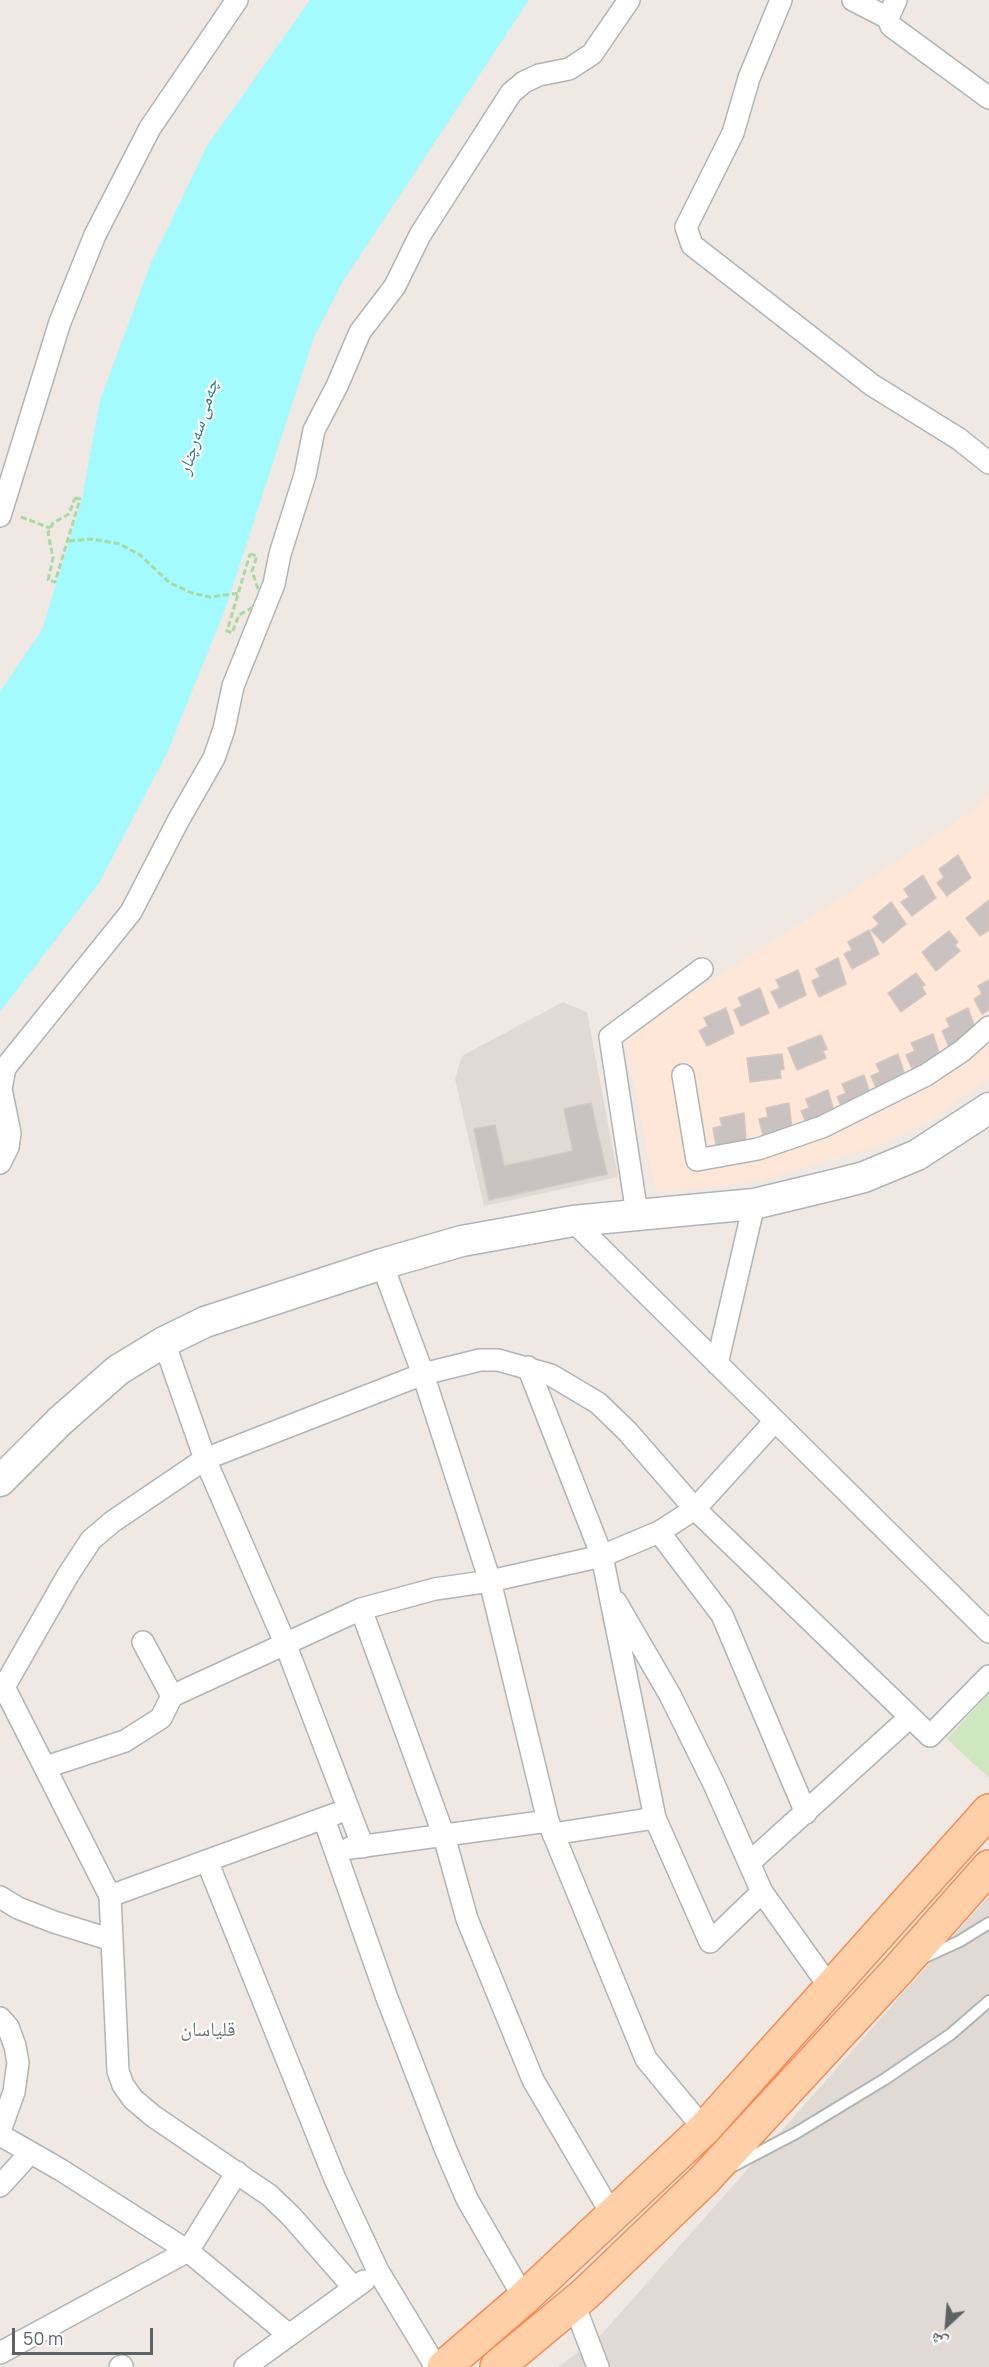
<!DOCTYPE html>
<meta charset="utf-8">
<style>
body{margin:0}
#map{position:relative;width:989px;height:2367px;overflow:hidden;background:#efe8e3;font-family:Manrope,"Noto Naskh Arabic",sans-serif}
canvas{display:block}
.north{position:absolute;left:917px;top:2295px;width:60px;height:60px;-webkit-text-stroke:4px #fff;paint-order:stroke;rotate:206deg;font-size:16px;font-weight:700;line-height:24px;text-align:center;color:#5b6365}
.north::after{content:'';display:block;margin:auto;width:21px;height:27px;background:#5b6365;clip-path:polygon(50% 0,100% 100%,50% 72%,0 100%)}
.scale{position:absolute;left:12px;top:2328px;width:141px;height:27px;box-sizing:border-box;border:3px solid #5b6365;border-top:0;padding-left:8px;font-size:18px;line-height:21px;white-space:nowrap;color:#5b6365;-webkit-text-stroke:4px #fff;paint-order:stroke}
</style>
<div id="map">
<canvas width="989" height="2367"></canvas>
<div class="north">ش</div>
<div class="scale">50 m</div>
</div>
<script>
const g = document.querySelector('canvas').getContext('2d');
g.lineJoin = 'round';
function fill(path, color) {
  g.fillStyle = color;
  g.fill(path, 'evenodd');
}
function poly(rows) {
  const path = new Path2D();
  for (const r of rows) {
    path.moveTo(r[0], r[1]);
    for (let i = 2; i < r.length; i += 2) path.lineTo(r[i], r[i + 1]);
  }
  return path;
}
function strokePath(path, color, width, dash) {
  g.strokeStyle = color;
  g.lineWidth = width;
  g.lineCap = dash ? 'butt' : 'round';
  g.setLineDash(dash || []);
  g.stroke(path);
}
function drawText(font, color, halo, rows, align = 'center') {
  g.font = font + ' Manrope,"Noto Naskh Arabic",sans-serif';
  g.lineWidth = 4.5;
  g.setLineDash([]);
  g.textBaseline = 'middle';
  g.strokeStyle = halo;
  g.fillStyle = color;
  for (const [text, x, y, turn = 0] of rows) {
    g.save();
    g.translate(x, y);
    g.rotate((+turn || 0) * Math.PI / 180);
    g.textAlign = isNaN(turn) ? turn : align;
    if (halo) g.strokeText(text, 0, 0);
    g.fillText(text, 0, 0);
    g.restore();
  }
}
const commercial = poly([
 [989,792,989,1079,931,1119,883,1144,769,1178,715,1187,656,1192,624,1036,852,891,970,813]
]);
const education = poly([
 [563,1002,587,1012,618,1177,484,1206,455,1079,462,1056],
 [989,1896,989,2367,558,2367,601,2335]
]);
const green = poly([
 [989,1693,989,1778,947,1739]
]);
const water = poly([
 [310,0,529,0,343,281,314,337,226,607,167,753,99,883,0,1012,0,692,42,630,82,499,100,400,151,263,207,146]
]);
const building = poly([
 [958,855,971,878,947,896,937,883,944,877,939,869,958,855],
 [923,875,936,898,912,916,901,902,909,897,904,889,923,875],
 [989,900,989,930,980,936,966,918,989,900],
 [891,902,906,924,883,943,871,930,879,924,873,917,891,902],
 [869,930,879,954,852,969,844,954,852,950,848,942,869,930],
 [949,931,958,942,955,945,960,951,936,971,922,952,949,931],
 [838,958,846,984,819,997,812,981,820,977,816,969,838,958],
 [798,970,806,995,779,1008,771,992,780,988,776,980,798,970],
 [916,973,925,985,922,987,926,994,901,1012,888,993,916,973],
 [989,980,989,1010,982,1014,974,999,982,994,978,986,989,980],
 [760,988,769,1013,741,1026,734,1010,742,1006,738,998,760,988],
 [726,1008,734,1033,707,1046,699,1031,708,1026,704,1018,726,1008],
 [968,1008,977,1033,949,1047,942,1031,950,1027,946,1019,968,1008],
 [933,1034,941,1059,913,1071,906,1055,915,1051,911,1043,933,1034],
 [821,1035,827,1049,823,1051,826,1058,797,1070,788,1048,821,1035],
 [782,1054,784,1069,780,1070,781,1078,750,1082,747,1058,782,1054],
 [898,1054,906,1079,878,1092,871,1076,880,1072,876,1064,898,1054],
 [864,1075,872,1100,844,1112,837,1097,846,1093,842,1084,864,1075],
 [828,1090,835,1115,808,1127,801,1111,809,1108,806,1099,828,1090],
 [591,1103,607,1174,489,1200,474,1129,495,1125,504,1166,573,1151,564,1109,591,1103],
 [789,1103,792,1129,763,1136,759,1119,768,1117,766,1108,789,1103],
 [744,1113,746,1140,716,1145,713,1128,722,1126,720,1118,744,1113]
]);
const path = poly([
 [75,498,80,499,55,582,48,580,53,558,48,533,53,523,69,514,75,498],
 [21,517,50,528],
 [69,541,92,539,120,544,140,555,170,583,192,593,210,597,239,593],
 [250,554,257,556,252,571,260,595,255,606,239,615,232,633,227,631,250,554]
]);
const lane = poly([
 [923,1958,960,1941,989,1923],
 [733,2166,796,2133,885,2079,951,2034,989,2001]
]);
const street = poly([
 [781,0,749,78,733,133,686,227,692,245,872,385,959,439,989,463],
 [853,0,888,18],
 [896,0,888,18,891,26,989,98],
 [0,516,60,322,95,235,150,128,237,0],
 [683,1075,697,1160,758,1149,822,1127,926,1075,962,1051,989,1027],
 [0,1163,8,1147,10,1133,1,1089,5,1068,131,912,178,821,214,758,224,729,233,686,274,584,280,554,305,475,314,430,337,386,360,332,395,286,420,235,511,93,524,82,539,75,569,69,592,54,629,0],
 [637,1214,610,1037,702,969],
 [573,1221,989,1632],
 [382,1264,423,1374,490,1581,548,1821,646,2059,704,2129],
 [164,1342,205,1459,285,1643,363,1847],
 [717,1364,754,1204],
 [528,1367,602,1556,655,1818,710,1942,762,1892],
 [659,1532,722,1615,806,1813],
 [616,1602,670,1695,714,1784,762,1892,831,1989],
 [361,1609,444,1836,467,1919,533,2080,611,2213],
 [143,1642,172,1696],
 [0,1683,4,1687,68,1575,91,1540,112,1522,205,1459,423,1374,480,1360,498,1360,551,1375,598,1403,627,1431,695,1509,930,1736,989,1676],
 [0,1689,4,1687,110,1896,118,2071,123,2085,133,2099,153,2116,269,2195,291,2216,354,2288],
 [46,1767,125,1741,161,1718,172,1696,361,1609,435,1589,490,1581,602,1556,659,1532,695,1509,775,1421],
 [324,1819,387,1998,445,2148,467,2199,524,2298],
 [553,1834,655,1818],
 [350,1848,548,1821],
 [207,1861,335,2179,378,2271,436,2367],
 [749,1863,910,1717],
 [110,1896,335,1814],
 [0,1897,18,1908,54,1922,112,1940],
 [0,2018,8,2027,15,2046,18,2063,14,2092,0,2131],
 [0,2135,61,2170,188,2251,289,2335],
 [0,2186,30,2153],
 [574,2304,598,2367],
 [0,2353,188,2251,237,2172],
 [120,2367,122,2366],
 [245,2367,364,2281]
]);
const secondary = poly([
 [0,1481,60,1421,118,1370,164,1342,205,1322,382,1264,462,1241,573,1221,754,1204,837,1184,864,1177,917,1155,989,1108]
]);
const primary = poly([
 [444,2367,524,2298,704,2129,989,1811],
 [497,2367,585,2294,703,2181,898,1970,989,1867]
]);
const waterNames = [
 ["چەمی سەرچنار",199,427,-73]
];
const quarterNames = [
 ["قلياسان",208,2030]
];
fill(commercial, '#ffe7d8');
fill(education, '#e1d9d4');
fill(green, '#cee7bf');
fill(water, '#a3faff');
fill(building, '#cac2c0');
strokePath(building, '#d4c7c1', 1.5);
strokePath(lane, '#afb5b7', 14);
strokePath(street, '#afb5b7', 24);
strokePath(secondary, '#aeb5b7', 33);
strokePath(primary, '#f78b55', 36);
strokePath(path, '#a8daa1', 3, [6, 3]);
strokePath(lane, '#fff', 10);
strokePath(street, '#fff', 21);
strokePath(secondary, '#fff', 30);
strokePath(primary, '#ffcfa8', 33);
drawText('italic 18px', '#307d88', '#fff', waterNames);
drawText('20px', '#6c7677', '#fff', quarterNames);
</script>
